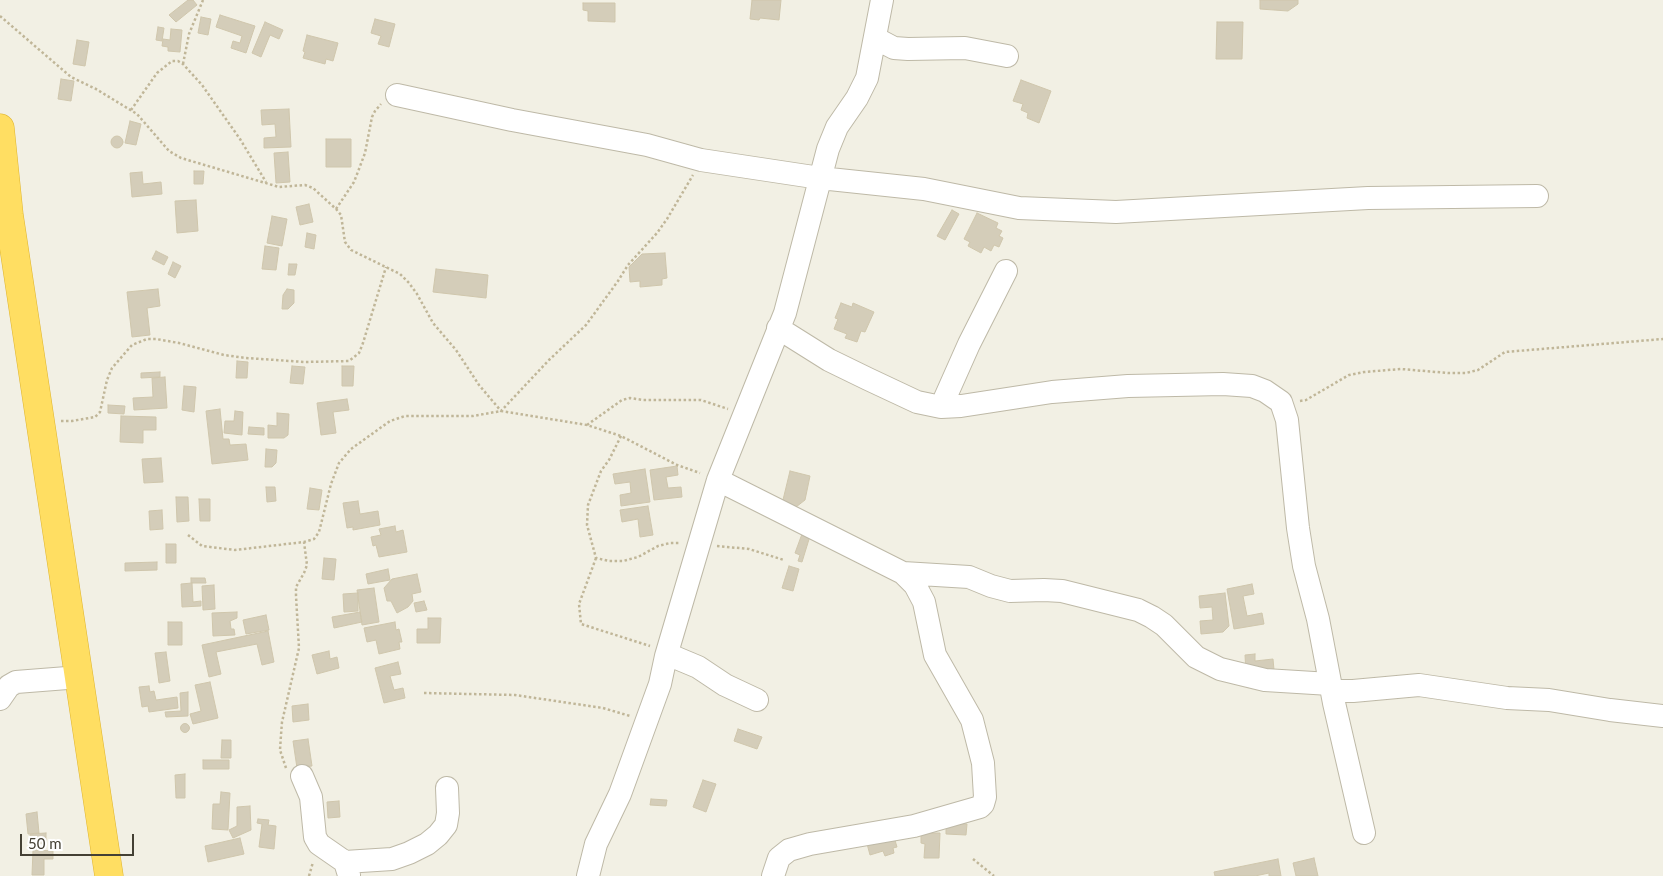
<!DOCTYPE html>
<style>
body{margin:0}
#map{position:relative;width:1663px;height:876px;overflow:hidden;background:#f2f0e4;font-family:Lato,sans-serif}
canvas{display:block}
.scale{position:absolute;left:20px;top:834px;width:114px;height:22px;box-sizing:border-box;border:2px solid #444034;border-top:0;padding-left:6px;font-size:15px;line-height:18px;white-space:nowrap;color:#444034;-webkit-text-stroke:4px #fff;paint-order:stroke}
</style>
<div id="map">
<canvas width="1663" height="876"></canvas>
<div class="scale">50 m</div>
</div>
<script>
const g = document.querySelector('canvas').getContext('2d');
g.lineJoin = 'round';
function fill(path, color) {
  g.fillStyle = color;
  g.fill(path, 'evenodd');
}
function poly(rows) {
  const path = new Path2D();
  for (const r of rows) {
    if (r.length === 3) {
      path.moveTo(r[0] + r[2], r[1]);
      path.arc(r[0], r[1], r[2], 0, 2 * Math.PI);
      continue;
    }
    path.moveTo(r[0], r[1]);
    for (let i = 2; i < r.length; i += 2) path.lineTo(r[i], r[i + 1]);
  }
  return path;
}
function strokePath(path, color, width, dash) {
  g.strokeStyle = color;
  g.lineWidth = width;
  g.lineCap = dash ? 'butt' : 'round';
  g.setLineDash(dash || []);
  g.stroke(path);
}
const building = poly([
 [188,0,193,0,197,5,176,22,169,15,188,0],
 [752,0,781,0,779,20,760,18,759,20,750,19,752,0],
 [1260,0,1298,0,1298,4,1288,11,1260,9,1260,0],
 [583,3,615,3,615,22,588,21,588,11,583,10,583,3],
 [220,15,255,26,246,53,231,48,233,41,240,43,242,36,216,27,220,15],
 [201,17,211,19,208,35,198,33,201,17],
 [375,19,395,24,389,47,378,44,381,36,371,33,375,19],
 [265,22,283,30,279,39,270,35,261,57,252,53,265,22],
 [1217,22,1243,22,1242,59,1216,59,1217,22],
 [158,27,164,28,162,41,156,40,158,27],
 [171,29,182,30,180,52,168,51,168,47,162,46,163,39,170,40,171,29],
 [307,35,338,43,333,61,326,59,325,64,303,58,305,52,303,51,307,35],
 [77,40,89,42,85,66,73,64,77,40],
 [61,79,74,81,71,101,58,99,61,79],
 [1021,80,1051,91,1039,123,1027,118,1028,113,1021,110,1023,104,1013,101,1021,80],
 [289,109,291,147,264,148,264,138,276,137,275,124,262,125,261,110,289,109],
 [130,121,141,124,136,145,125,143,130,121],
 [117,142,6],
 [326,139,351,139,351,167,326,167,326,139],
 [288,152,290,182,276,183,274,153,288,152],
 [194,171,204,171,203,184,194,184,194,171],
 [142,172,143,184,161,182,162,194,132,197,130,173,142,172],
 [196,200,198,231,177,233,175,201,196,200],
 [309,204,313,222,300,225,296,207,309,204],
 [952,210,959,214,945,240,937,236,952,210],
 [977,213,998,223,996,228,1002,231,999,236,1003,238,999,247,994,245,991,251,984,247,981,253,968,246,970,242,964,239,977,213],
 [272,216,287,219,282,246,267,243,272,216],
 [307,233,316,235,314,249,305,247,307,233],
 [265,246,279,248,276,270,262,269,265,246],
 [156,251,168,257,164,265,152,259,156,251],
 [665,253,667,278,662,279,662,285,640,287,640,281,630,282,629,267,642,254,665,253],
 [173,262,181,266,175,278,168,274,173,262],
 [289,264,297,264,295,275,288,275,289,264],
 [436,269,488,275,486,298,433,292,436,269],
 [158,289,160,306,147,308,150,335,132,337,127,292,158,289],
 [287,289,294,290,294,303,288,309,282,309,283,295,287,289],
 [841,303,852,307,853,303,874,312,865,332,861,331,857,342,845,338,847,334,834,329,838,319,835,318,841,303],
 [237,361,248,362,247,378,236,378,237,361],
 [292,366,305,367,303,384,290,383,292,366],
 [342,366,354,366,353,386,342,386,342,366],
 [160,372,160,377,141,378,141,373,160,372],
 [165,377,167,408,134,410,133,398,153,397,152,378,165,377],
 [184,386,196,387,194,412,182,410,184,386],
 [347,399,349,410,333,412,336,433,321,435,317,403,347,399],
 [108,405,125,406,124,414,108,413,108,405],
 [220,409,223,439,229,439,230,445,246,444,248,460,212,464,206,411,220,409],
 [235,411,243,412,242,435,224,433,225,421,234,421,235,411],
 [277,413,289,414,288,435,284,438,268,438,268,425,277,426,277,413],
 [121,416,156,417,156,430,143,430,143,443,120,442,121,416],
 [249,427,264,428,264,435,248,434,249,427],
 [266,449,277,450,276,463,272,467,265,467,266,449],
 [161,458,163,482,144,483,142,459,161,458],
 [677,466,678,475,666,477,668,488,681,487,682,497,654,500,650,470,677,466],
 [645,469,650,502,621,506,620,495,631,493,630,482,615,484,613,474,645,469],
 [790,471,810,476,805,500,796,507,782,504,790,471],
 [266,487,275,487,276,501,267,502,266,487],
 [310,488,322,490,319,510,307,509,310,488],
 [176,497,188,497,189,521,177,522,176,497],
 [199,499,210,499,210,521,200,521,199,499],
 [358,501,360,514,378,511,380,525,353,530,353,527,347,528,343,503,358,501],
 [648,506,653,535,640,537,638,519,622,522,620,510,648,506],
 [162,510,163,529,150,530,149,511,162,510],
 [395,526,396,532,403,530,407,552,379,557,376,545,373,546,371,537,381,535,379,529,395,526],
 [802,534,810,536,802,562,798,561,800,555,795,553,802,534],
 [166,544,176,544,176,563,166,563,166,544],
 [324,558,336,559,334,580,322,579,324,558],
 [157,562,157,570,125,571,125,563,157,562],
 [789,566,799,569,793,591,782,588,789,566],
 [388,569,390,580,368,584,366,574,388,569],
 [417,574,421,592,412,594,413,601,408,607,397,613,391,601,387,601,384,588,392,579,417,574],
 [191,578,205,578,206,583,191,583,191,578],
 [192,583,193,602,201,601,201,606,182,607,181,584,192,583],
 [1252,584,1254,594,1243,596,1247,616,1262,613,1264,624,1234,629,1227,589,1252,584],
 [214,585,215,609,203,610,202,586,214,585],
 [374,588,379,622,362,625,357,590,374,588],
 [358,593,358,611,344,612,343,594,358,593],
 [1225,593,1229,626,1223,632,1201,634,1200,621,1213,620,1212,607,1200,608,1199,596,1225,593],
 [424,601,427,610,416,612,414,603,424,601],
 [237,612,237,618,230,621,231,629,234,629,235,635,213,636,212,613,237,612],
 [360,612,362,622,334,628,332,617,360,612],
 [266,615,269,630,246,634,243,620,266,615],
 [428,618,441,618,440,643,417,643,417,629,428,629,428,618],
 [168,622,182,622,182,645,168,645,168,622],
 [395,622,396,630,399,629,402,642,399,642,400,649,379,654,376,640,367,642,364,628,395,622],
 [268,631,274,662,262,665,257,644,216,652,221,674,209,677,202,645,268,631],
 [329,651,330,659,337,657,339,668,317,674,312,655,329,651],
 [166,652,170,681,159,683,155,653,166,652],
 [1255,654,1255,661,1273,659,1274,670,1246,673,1245,655,1255,654],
 [398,662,401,674,390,676,394,690,403,688,405,698,384,703,375,668,398,662],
 [210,682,218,718,193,724,190,714,201,711,195,685,210,682],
 [149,686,150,692,154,691,156,700,177,697,178,708,149,712,148,706,142,707,139,687,149,686],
 [188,692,188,716,166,717,165,712,181,711,180,693,188,692],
 [308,704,309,720,293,722,292,706,308,704],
 [185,728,4.5],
 [738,729,762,737,757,749,734,741,738,729],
 [308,739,312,766,297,768,293,741,308,739],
 [222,740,231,740,231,758,221,758,222,740],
 [203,760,229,760,229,769,203,769,203,760],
 [185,774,185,798,176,798,175,775,185,774],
 [703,780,716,784,706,812,693,807,703,780],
 [221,792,230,793,228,830,212,829,213,804,220,804,221,792],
 [651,799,667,800,666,806,650,805,651,799],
 [339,801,340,817,328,818,327,802,339,801],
 [250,806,251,830,233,838,229,830,237,826,237,807,250,806],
 [37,812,39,833,28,834,26,814,37,812],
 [258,819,269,820,268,825,276,826,274,849,259,847,262,824,257,823,258,819],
 [950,823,967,824,966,835,946,834,946,827,950,823],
 [46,833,46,843,31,844,30,834,46,833],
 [921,833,940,833,939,858,924,858,925,844,921,843,921,833],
 [894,837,897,847,893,848,894,853,885,856,883,851,870,855,866,840,894,837],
 [240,838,244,854,208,862,205,846,240,838],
 [33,850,53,851,53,859,44,859,44,875,32,875,33,850],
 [1314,858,1318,876,1296,876,1293,863,1314,858],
 [1278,859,1281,876,1269,876,1269,873,1255,876,1215,876,1214,872,1278,859]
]);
const path = poly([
 [0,16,71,77,96,89,137,114,169,151,181,158,279,187,305,185,313,188,336,209,341,215,345,242,351,250,400,274,409,283,417,294,433,323,456,350,479,385,501,411,549,360,586,325,618,281,628,265,657,233,667,219,693,175],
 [183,64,189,34,203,0],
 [131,110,157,73,172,61,178,61,183,64,202,85,240,139,266,182],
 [336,209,354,182,359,169,365,153,372,117,375,111,381,104],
 [1300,401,1306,400,1349,375,1364,372,1401,369,1448,373,1466,373,1478,370,1505,352,1663,339],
 [61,421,72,421,95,417,100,412,107,380,112,368,132,345,147,339,156,339,179,343,224,355,246,358,305,362,349,361,359,353,363,343,386,267],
 [587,425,622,400,630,398,643,400,701,400,728,409],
 [621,436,609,460,601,471,588,505,587,525,596,558,609,561,623,561,638,557,658,546,670,543,680,543],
 [188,535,202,546,235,550,304,542,314,539,319,532,331,484,339,463,351,449,390,421,405,416,473,416,501,411,587,425,621,436,677,465,700,473],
 [717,546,749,549,784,560],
 [596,558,579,604,581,624,650,646],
 [424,693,515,695,603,708,630,716],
 [286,768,280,750,281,735,282,722,299,648,296,596,296,587,304,573,307,565,304,542],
 [973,859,994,876],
 [309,876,313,862]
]);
const minor = poly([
 [875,38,894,48,908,49,965,48,1007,56],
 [397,95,512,120,647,145,701,160,820,178,924,189,1019,208,1116,212,1368,198,1537,196],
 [778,328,829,360,868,379,917,402,941,407,961,406,1052,392,1128,386,1223,384,1252,386,1265,391,1281,402,1287,420,1298,528,1304,566,1318,619,1334,703,1364,833],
 [941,407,969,344,1006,271],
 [718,480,903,573,969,577,991,586,1010,591,1044,590,1062,591,1138,610,1152,617,1164,625,1196,657,1220,669,1265,680,1330,684],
 [667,654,698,667,725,685,757,700],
 [1332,691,1353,691,1419,685,1507,698,1549,700,1610,710,1663,716],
 [0,699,9,686,16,682,80,677],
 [302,776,311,797,315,837,319,844,345,862,349,875],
 [345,862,392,859,409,853,427,844,438,835,446,825,448,813,447,788],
 [588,876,596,844,620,794,660,684,666,656,718,480,785,313,828,149,837,127,857,98,867,78,882,0],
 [773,876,779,858,789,850,810,844,914,826,980,807,983,804,985,797,983,763,972,720,935,655,924,602,915,585,903,573]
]);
const highway = poly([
 [0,128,9,215,109,876]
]);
fill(building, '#d4cdb9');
strokePath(building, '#cfc6ac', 1);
strokePath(minor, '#beb9a7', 24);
strokePath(highway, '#dfb531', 29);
strokePath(path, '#c0b698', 2.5, [2.5, 2.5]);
strokePath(minor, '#fff', 22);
strokePath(highway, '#ffde62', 28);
</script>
